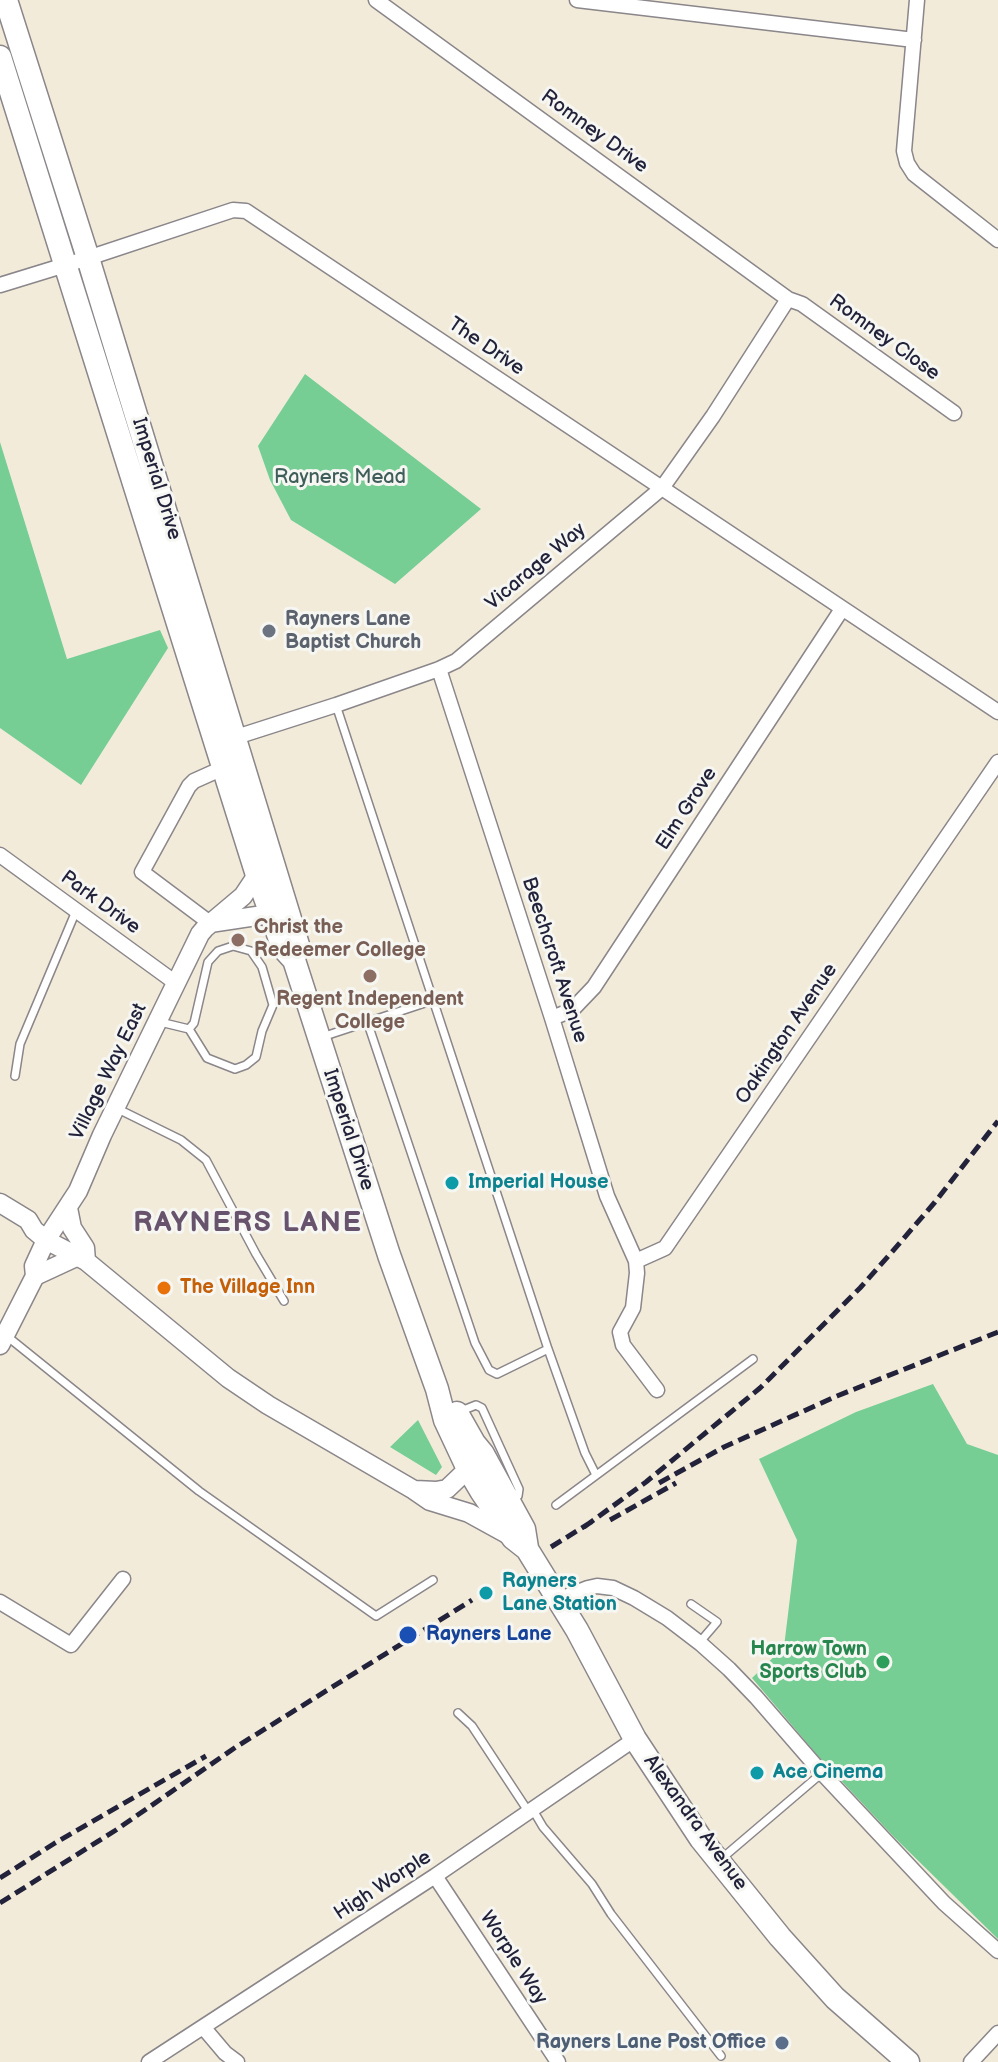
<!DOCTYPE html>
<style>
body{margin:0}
canvas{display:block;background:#f3ebda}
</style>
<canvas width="998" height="2062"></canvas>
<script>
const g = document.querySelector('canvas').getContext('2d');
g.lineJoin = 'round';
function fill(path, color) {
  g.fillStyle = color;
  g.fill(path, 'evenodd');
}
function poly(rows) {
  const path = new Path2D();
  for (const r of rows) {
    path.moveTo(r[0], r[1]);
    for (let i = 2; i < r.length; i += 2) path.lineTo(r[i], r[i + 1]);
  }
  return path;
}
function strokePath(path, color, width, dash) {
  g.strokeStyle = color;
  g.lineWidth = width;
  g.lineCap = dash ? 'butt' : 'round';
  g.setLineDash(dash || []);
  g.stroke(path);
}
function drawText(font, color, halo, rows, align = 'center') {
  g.font = font + ' "Balsamiq Sans",sans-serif';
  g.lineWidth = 6;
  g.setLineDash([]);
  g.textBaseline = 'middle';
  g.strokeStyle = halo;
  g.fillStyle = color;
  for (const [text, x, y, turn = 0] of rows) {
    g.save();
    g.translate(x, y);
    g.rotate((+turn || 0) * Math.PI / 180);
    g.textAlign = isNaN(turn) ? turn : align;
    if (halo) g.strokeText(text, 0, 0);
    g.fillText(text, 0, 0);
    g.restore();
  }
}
const green = poly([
 [305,374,481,509,395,584,291,520,270,480,258,446],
 [0,442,67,659,160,630,168,648,81,785,0,728],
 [933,1384,967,1444,998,1455,998,1939,894,1837,818,1756,752,1678,784,1647,797,1540,759,1459,856,1412],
 [418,1420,442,1467,436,1475,390,1447]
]);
const service = poly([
 [336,705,548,1349,585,1453,596,1475],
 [233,946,251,951,262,967,273,1005,262,1031,256,1057,246,1065,235,1069,207,1058,189,1029,194,1023,208,962,218,951,233,946],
 [367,1021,475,1343,489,1370,497,1374,548,1349],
 [160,1022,189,1029],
 [322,1037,434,1000],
 [15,1076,20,1044,76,911],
 [116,1108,181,1140,206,1160,256,1254,284,1301],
 [8,1337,199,1491,376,1616,433,1580],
 [461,1411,476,1405,482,1408,519,1489,518,1496,511,1501],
 [556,1505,753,1359],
 [691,1604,717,1622,699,1643],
 [458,1713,472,1726,528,1811],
 [533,1810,543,1827,592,1884,611,1914,721,2056],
 [720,1860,822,1773]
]);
const minor = poly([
 [376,0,788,299,802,304,954,413],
 [577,0,914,40],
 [917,0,904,151,907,163,914,174,998,240],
 [0,285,88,258,233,210,246,211,998,712],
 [439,669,552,1018,607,1196,636,1261],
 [230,739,336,705,439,669,456,661,662,488,713,416,788,299],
 [0,855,169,978,177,982],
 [210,923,142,872,189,786,194,781,223,768],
 [552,1018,572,1010,594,987,842,609],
 [657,1390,623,1345,620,1332,633,1308,637,1273,636,1261,665,1248,998,762],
 [558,1600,588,1588,597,1586,613,1588,634,1598,667,1618,701,1644,729,1669,756,1697,822,1773,944,1903,998,1951],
 [0,1602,71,1645,123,1579],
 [435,1876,558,2062],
 [203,2027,225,2053,237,2062],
 [149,2062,435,1876,635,1739],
 [971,2062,998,2033]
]);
const tertiary = poly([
 [210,923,263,915,282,917],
 [0,1203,28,1220,34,1230,46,1240,86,1261,228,1378,268,1405,414,1490,430,1501,469,1513,509,1535],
 [68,1208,72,1228,85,1248,86,1261],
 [35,1276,76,1257],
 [0,1345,35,1276,34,1266,46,1240,78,1191,102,1135,200,934,205,928,243,896,257,875],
 [415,1490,436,1491,447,1489,468,1469,473,1458]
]);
const primary = poly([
 [6,0,88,258,298,945,294,959],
 [0,57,257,875,283,948,294,960,389,1255,437,1389,445,1420,468,1469,481,1491,513,1538,527,1549,577,1630,635,1739,701,1839,780,1937,835,1998,908,2062],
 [457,1413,474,1443,483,1454,524,1529,527,1548]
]);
const rail = poly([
 [659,1483,724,1447,837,1396,998,1332],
 [610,1520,676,1483],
 [584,1527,646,1482,760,1388,860,1288,892,1252,935,1202,998,1121],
 [551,1547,593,1521],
 [0,1878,55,1843,206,1756],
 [0,1903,116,1830,236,1747,472,1600]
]);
const markers = [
 [269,631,8,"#6b7280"],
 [238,940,8,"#8d6e63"],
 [370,976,8,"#8d6e63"],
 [452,1183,8,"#0f9aa8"],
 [164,1288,8,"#e8710a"],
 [486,1593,8,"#0f9aa8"],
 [408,1635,10,"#1a4fb4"],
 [883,1662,8,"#2e9e5b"],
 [757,1773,8,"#0f9aa8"],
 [782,2043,8,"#5c6f8a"]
];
const streetNames = [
 ["Romney Drive",594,132,36],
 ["Romney Close",884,338,36],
 ["The Drive",486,347,34],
 ["Imperial Drive",156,479,73],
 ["Vicarage Way",536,567,-40],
 ["Elm Grove",687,809,-57],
 ["Park Drive",100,903,36],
 ["Beechcroft Avenue",554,960,72],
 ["Oakington Avenue",787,1034,-56],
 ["Village Way East",109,1072,-64],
 ["Imperial Drive",348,1130,72],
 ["Alexandra Avenue",695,1823,54],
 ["High Worple",383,1886,-33],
 ["Worple Way",513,1958,57]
];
const parkNames = [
 ["Rayners Mead",340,478]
];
const worshipNames = [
 ["Rayners Lane",285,620],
 ["Baptist Church",285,643]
];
const educationNames = [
 ["Christ the",254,928],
 ["Redeemer College",254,951],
 ["Regent Independent",370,1000,"center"],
 ["College",370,1023,"center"]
];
const cultureNames = [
 ["Imperial House",468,1183],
 ["Rayners",502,1582],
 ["Lane Station",502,1605],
 ["Ace Cinema",773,1773]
];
const foodNames = [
 ["The Village Inn",180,1288]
];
const transitNames = [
 ["Rayners Lane",426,1635]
];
const leisureNames = [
 ["Harrow Town",867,1650],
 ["Sports Club",867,1673]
];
const serviceNames = [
 ["Rayners Lane Post Office",766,2043]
];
const districtNames = [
 ["RAYNERS LANE",248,1224]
];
fill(green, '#76ce94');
strokePath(service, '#8a868a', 10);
strokePath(minor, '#8a868a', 17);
strokePath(tertiary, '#8a868a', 21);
strokePath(primary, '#8a868a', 25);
strokePath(service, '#fff', 7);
strokePath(minor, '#fff', 14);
strokePath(tertiary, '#fff', 18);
strokePath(primary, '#fff', 22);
strokePath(rail, '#22223b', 5, [12, 6]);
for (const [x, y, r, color] of markers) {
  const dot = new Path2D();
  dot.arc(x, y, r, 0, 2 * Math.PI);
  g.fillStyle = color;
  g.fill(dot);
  strokePath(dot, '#f6f6f2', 3);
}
drawText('20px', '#22223b', '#f6f6f2', streetNames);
drawText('20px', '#3f5e5a', '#f6f6f2', parkNames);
drawText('bold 20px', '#5b616d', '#f6f6f2', worshipNames, 'left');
drawText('bold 20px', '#785e54', '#f6f6f2', educationNames, 'left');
drawText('bold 20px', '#0d838f', '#f6f6f2', cultureNames, 'left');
drawText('bold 20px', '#c56008', '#f6f6f2', foodNames, 'left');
drawText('bold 20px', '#164399', '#f6f6f2', transitNames, 'left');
drawText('bold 20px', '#27864d', '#f6f6f2', leisureNames, 'right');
drawText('bold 20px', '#4e5e75', '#f6f6f2', serviceNames, 'right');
g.letterSpacing = '2px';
drawText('bold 28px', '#68536d', '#f6f6f2', districtNames);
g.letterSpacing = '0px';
</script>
